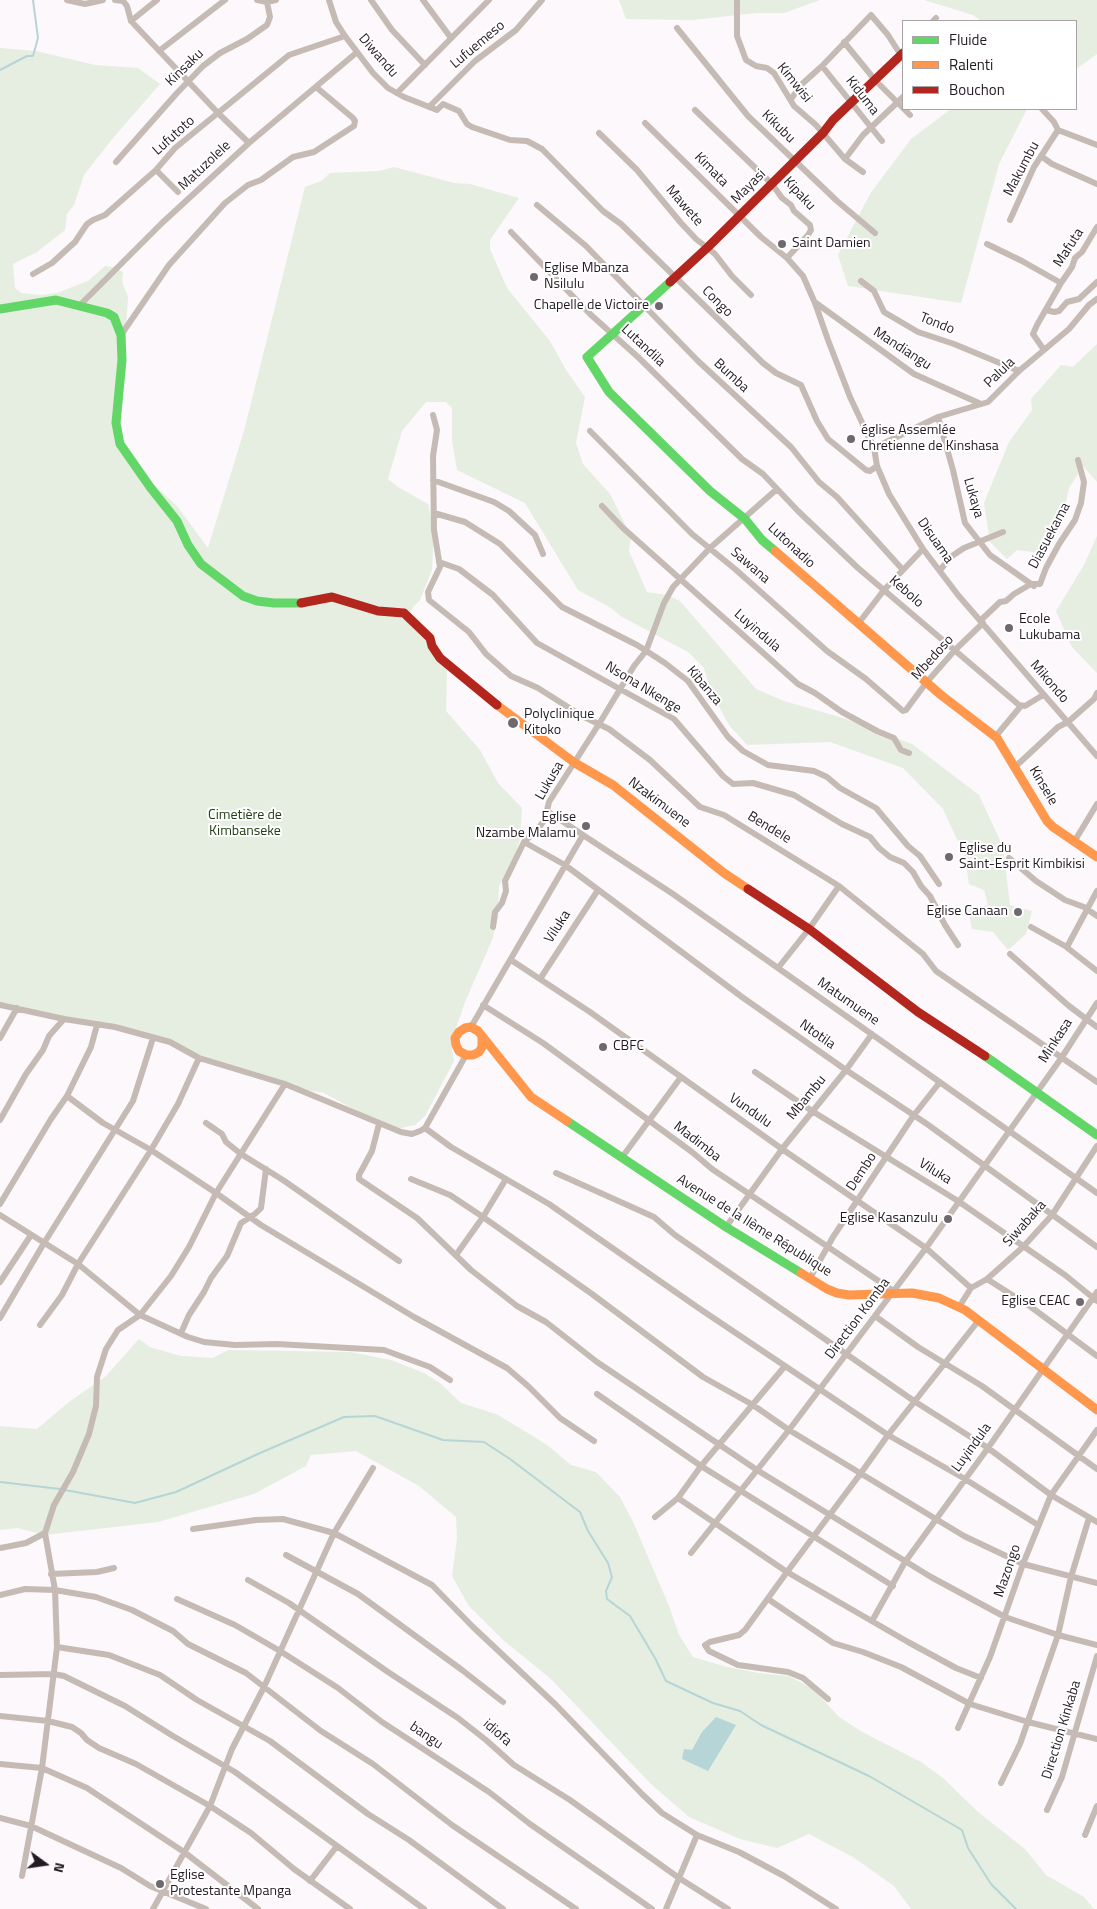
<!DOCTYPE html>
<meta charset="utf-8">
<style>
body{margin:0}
#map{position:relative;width:1097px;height:1909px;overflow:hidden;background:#fcf8fb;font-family:"Titillium Web",sans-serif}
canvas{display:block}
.legend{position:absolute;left:902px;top:20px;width:175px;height:90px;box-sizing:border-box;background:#fff;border:1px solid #a7a3a7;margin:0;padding:6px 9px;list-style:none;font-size:15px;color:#231a23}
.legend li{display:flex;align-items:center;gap:10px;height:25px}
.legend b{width:25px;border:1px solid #a7a3a7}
.north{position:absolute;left:20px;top:1839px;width:50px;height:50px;-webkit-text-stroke:4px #fff;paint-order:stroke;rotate:104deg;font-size:14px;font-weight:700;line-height:20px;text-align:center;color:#231a23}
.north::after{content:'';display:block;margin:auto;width:18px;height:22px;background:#231a23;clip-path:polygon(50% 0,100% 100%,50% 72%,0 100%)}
</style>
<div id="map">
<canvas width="1097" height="1909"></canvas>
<ul class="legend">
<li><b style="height:6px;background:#63d668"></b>Fluide</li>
<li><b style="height:6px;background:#ff974d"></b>Ralenti</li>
<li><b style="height:6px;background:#b3261e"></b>Bouchon</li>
</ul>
<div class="north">N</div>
</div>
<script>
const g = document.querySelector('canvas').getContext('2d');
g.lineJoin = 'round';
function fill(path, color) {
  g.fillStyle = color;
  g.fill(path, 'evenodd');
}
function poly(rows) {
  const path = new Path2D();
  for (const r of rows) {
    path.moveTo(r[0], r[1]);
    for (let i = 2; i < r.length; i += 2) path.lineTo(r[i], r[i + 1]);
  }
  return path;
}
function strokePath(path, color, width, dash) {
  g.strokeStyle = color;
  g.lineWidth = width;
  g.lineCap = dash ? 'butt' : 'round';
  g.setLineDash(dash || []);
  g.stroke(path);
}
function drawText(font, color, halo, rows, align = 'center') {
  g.font = font + ' "Titillium Web",sans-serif';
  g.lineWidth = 4;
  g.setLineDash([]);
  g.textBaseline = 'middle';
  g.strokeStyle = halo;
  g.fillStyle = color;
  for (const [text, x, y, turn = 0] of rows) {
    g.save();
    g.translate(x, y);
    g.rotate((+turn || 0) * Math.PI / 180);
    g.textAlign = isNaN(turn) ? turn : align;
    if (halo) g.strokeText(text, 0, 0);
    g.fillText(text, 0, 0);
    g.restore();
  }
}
const green = poly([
 [619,0,820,0,784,13,756,13,692,20,626,19],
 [924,0,1097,0,1097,54,1076,69,1076,21,981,21,973,15],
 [0,48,36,51,95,65,138,68,160,84,113,138,84,175,74,205,67,214,65,230,37,252,13,264,15,288,21,293,40,295,57,293,88,281,105,266,112,267,123,272,122,282,128,297,120,415,123,440,154,485,177,506,208,548,244,431,305,187,321,181,330,173,379,171,394,167,454,183,470,184,519,198,490,240,490,249,507,288,550,341,566,370,585,397,576,443,583,464,610,494,631,536,629,551,647,592,667,595,680,601,756,689,784,701,843,718,912,744,979,795,1003,847,1010,905,1032,911,1026,934,1008,950,993,932,972,929,968,910,988,905,984,890,969,884,965,857,943,809,903,768,830,742,747,745,729,725,711,692,704,668,688,652,622,617,611,608,578,590,525,503,457,470,452,441,452,408,446,402,426,402,402,431,388,479,398,487,428,504,434,530,432,570,420,600,413,607,409,617,422,629,436,655,447,670,446,711,480,750,498,783,522,808,520,839,513,862,499,886,498,918,492,940,465,1002,451,1043,454,1061,425,1116,415,1125,392,1130,324,1093,293,1088,199,1058,170,1042,0,1005],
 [951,109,1027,109,999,164,961,303,848,286,838,255,870,194,911,139],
 [1097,344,1097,482,1083,466,1069,488,1063,516,1040,553,1017,550,1007,559,990,542,984,503,1009,442,1032,410,1031,399,1061,365,1073,367],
 [1097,536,1097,673,1072,647,1056,611,1084,565],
 [139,1339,150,1347,181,1356,213,1358,228,1350,350,1352,391,1360,424,1373,440,1383,461,1403,496,1414,518,1427,547,1445,571,1465,596,1472,620,1497,634,1524,669,1606,679,1635,693,1657,727,1667,759,1673,789,1676,813,1689,839,1717,864,1733,921,1762,943,1778,978,1812,1025,1849,1046,1875,1084,1897,1094,1909,911,1909,894,1886,853,1857,809,1834,777,1848,740,1839,689,1817,651,1784,551,1679,502,1639,469,1606,452,1576,457,1539,456,1517,419,1486,356,1451,311,1455,306,1466,254,1494,158,1522,45,1535,17,1528,0,1530,0,1426,37,1429,69,1402,106,1376]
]);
const water = poly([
 [716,1717,736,1725,708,1771,682,1759,684,1749,692,1750,702,1732]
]);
const stream = poly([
 [0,70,27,56,33,56,38,38,33,0],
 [0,1482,60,1489],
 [65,1490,135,1503,176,1492,260,1453,344,1417,375,1416,443,1440,484,1442,510,1459,580,1512,588,1531,608,1563,612,1577,606,1591,607,1599,630,1616,655,1658,666,1681,713,1703,740,1711,761,1725,869,1776,962,1830,968,1848,991,1884,1016,1909]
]);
const street = poly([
 [67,0,85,4,103,0],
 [115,0,123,1,127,6,131,21,219,114,249,143],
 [257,0,267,2,276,0],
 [329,0,336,22,345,36,373,73,388,88,404,97,437,110,443,104,459,111,467,124,472,127,510,140,527,141,542,149,603,211,621,224,763,363,776,373,801,385,817,421,828,439,866,470,870,471,877,466],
 [371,0,392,30,425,65],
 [423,0,451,38],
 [737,0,737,36,746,60,756,66,767,68,774,73,794,106,816,125,845,159,863,172],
 [131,21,157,0],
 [933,21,936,18],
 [677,28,748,116,837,201,875,233],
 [844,42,875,80,910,115],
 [159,51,225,0],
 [822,66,882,141],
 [397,93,489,0],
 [791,99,802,84,822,66,871,15,888,35,902,57],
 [429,107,475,61,516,30,542,0],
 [1042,109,1054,122,1058,130,1097,145],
 [695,110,772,184,782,198,791,205,794,211,810,225,811,230,808,235,787,258],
 [645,123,761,237,787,258,803,276,815,303,828,340,850,397,874,448,877,466,889,494,923,549,958,595,1097,756],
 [599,133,637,170,681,223,696,239,715,254,732,276,751,295],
 [1041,156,1052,164,1097,184],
 [845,159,863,135,903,97],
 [116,162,177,93,203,66,220,53,247,39,267,25,270,17,267,2],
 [156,170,178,192],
 [537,205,586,246,698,361,791,447,819,482,837,497,903,570],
 [1010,220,1034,167,1058,130],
 [511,232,590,314,639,358,742,459,763,474,798,511,858,568,1019,705,1025,706,1043,695],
 [987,244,1022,261,1061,283],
 [33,274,52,263,75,242,87,224,93,220,105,215,156,170,175,148,289,55,345,36],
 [861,281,874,291,884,312,918,332,954,344,1019,371],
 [816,303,914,374,981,404],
 [79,306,162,223,249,143,356,53],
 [1046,310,1054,312,1059,311,1067,302,1079,299,1097,282],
 [121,335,169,265,225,203,248,185,261,180,293,157,314,152,354,126,355,121,353,118,316,87],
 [1044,350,1033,334,1037,325,1061,283,1072,267,1075,258,1082,252,1097,227],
 [433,415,437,430,433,456,434,530,440,567,428,592,429,600,469,632,486,654,511,676,538,688,582,716,609,729,650,760,700,807,724,815,839,886,923,954,936,971,1097,1082],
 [938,417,953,470,965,523,990,555,1034,586],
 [590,431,692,534,735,569,827,651,866,679,903,711,906,710,926,683,955,650,983,623],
 [874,448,938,417,988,402,1019,371,1069,329,1089,305,1097,299],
 [433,480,494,502,509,511,535,535,543,554],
 [602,506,623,528,798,684,815,693,842,712,877,731,894,738,901,750,909,753],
 [434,513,465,522,500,544,562,607,637,645,665,663,688,681,728,737,743,751,768,765,814,771,827,777,840,788,876,808,908,846,920,856,939,884],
 [439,562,459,569,493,595,537,643,674,719,723,776,733,784,753,783,794,795,842,824,870,837,879,848,890,857,904,863,913,872,921,886,930,896,945,925,958,945],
 [940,570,952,556,964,548,1003,532],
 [981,620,1000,602,1006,601,1014,594,1031,584,1040,584,1046,568,1059,544,1075,520,1081,503,1084,482,1078,460],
 [858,624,884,590,923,549],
 [995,737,1021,706],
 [1015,767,1058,727,1068,722,1094,699,1097,693],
 [583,835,673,894,1097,1193],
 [524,842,565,865,742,997,846,1070,927,1124,1097,1247],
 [1074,842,1097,804],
 [1009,858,1036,881,1065,900,1084,907,1097,916],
 [493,927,495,912,502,903,506,891,505,881,524,842,538,829,545,819,549,802,599,724,634,666,646,651,664,603,673,587,710,548,777,489],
 [1031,927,1065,946,1097,971],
 [1067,947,1097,891],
 [1010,954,1069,1006,1097,1027],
 [511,960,590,1012,782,1149,926,1248,971,1288],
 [778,968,809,929,839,886],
 [540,979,598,890],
 [0,1005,64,1019,115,1027,170,1042,199,1058,285,1084,401,1132,412,1134,420,1131,425,1128,466,1055],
 [483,1005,543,1043,692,1152,712,1169,898,1294],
 [471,1027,583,835,547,811],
 [0,1038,17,1008],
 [755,1072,812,1111,958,1201,1065,1275,1097,1301],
 [67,1096,103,1123,151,1150,216,1193,261,1225,414,1317,507,1368,528,1386,560,1418,594,1441],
 [0,1120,26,1074,43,1050,49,1036,64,1019],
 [206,1123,222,1134,226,1142,241,1154,283,1180,399,1261],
 [379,1124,372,1151,359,1175,359,1179,417,1218,471,1270,517,1306,546,1322,597,1362,757,1470,931,1577,1005,1617,1058,1635,1097,1645],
 [425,1128,451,1147,549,1204,700,1309,888,1435,965,1479,1038,1525],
 [623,1156,681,1077],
 [556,1173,654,1217,675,1235,914,1401,988,1448,1051,1495,1097,1522],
 [411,1179,450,1195,483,1217,592,1294,703,1377,753,1405,789,1430,964,1536,1023,1564,1097,1583],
 [0,1204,51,1119,67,1096,91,1047,97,1025],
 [0,1215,78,1264,140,1315,188,1337,204,1342,235,1345,277,1344,384,1350,430,1367,450,1380],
 [726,1227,782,1149,846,1070,872,1034],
 [456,1255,483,1217,506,1179],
 [810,1278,833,1237,914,1115,940,1082],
 [987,1279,1031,1307,1097,1356],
 [0,1282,31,1235],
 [959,1307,971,1288,987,1279,1023,1247,1052,1215,1097,1146],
 [875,1316,918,1347,982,1386,1097,1469],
 [0,1318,44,1243,133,1101,153,1038],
 [40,1325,62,1295,78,1264,151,1150,178,1104,199,1058],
 [181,1333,189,1315,204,1292,211,1278,227,1256,241,1223,255,1214,261,1208,266,1169],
 [597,1394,701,1466,893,1586],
 [678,1498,787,1572,908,1642,956,1668,981,1678],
 [655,1517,678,1498,701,1466,785,1366],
 [193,1529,256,1520,283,1519,334,1533,432,1585,473,1627,556,1705,642,1794,662,1813,697,1835,739,1852,784,1876,836,1909],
 [0,1548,26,1543,45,1533],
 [691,1553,789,1430,926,1248,1062,1057,1097,1003],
 [286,1555,358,1594,462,1670,503,1702],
 [51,1574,97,1572,114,1568],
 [248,1580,289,1603,388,1672,458,1718,486,1740,514,1765,570,1800,679,1878,728,1909],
 [0,1595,25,1589,55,1590,96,1597,132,1610,173,1631,188,1644,246,1673,321,1731,373,1764,452,1825,576,1909],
 [177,1599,235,1625,280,1651,338,1688,382,1722,489,1792,530,1824,652,1909],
 [768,1599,833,1643,863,1652,901,1667,970,1704,1028,1722,1097,1739],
 [872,1621,905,1562,988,1448,1097,1292],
 [57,1647,109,1655,160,1675,197,1700,270,1741,368,1814,409,1840,503,1909],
 [0,1675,54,1674,64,1676,125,1706,173,1736,235,1772,424,1909],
 [828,1699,803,1678,788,1672,738,1665,709,1651,705,1645,710,1642,739,1635,745,1630,787,1572,861,1473,888,1435,979,1320],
 [0,1716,48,1721,72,1727,81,1733,87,1740,99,1748,136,1764,210,1806,251,1833,294,1869,350,1909],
 [958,1728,990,1657,1023,1564,1051,1495,1097,1430],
 [0,1764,42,1768,87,1788,184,1852,258,1909],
 [1001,1783,1020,1744,1058,1635,1071,1577,1089,1518],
 [1047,1810,1062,1777,1097,1656],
 [0,1818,31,1826,121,1868,150,1886,206,1909],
 [1085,1835,1097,1806],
 [22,1876,42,1768,57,1647,55,1590,45,1533,54,1505,73,1472,89,1434,96,1406,97,1377,106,1349,118,1330,140,1315,171,1276,189,1247,216,1193,285,1084],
 [310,1881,337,1846],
 [153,1909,210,1806,232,1749,264,1687,334,1533,373,1468],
 [666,1909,697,1835]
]);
const fast = poly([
 [670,282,587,357,609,392,710,491,745,519,762,540,775,551],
 [0,309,56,300,107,313,114,317,121,335,122,360,116,423,120,444,150,487,177,521,188,545,201,564,243,596,257,601,274,603,301,603],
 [985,1056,1097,1135],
 [567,1121,726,1227,801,1273]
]);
const slow = poly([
 [775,551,941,695,997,738,1047,821,1053,827,1097,857],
 [497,705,575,763,613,785,724,873,748,889],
 [482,1036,482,1047,479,1052,473,1055,466,1055,459,1051,456,1045,455,1038,459,1032,465,1028,471,1027,478,1031,531,1097,567,1121],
 [801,1273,827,1289,837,1293,849,1295,912,1293,939,1298,965,1310,1097,1410]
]);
const jam = poly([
 [670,282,708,247,823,133,833,120,903,53],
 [301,603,332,597,378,611,404,613,430,638,432,646,440,658,497,705],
 [748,889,809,929,918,1012,985,1056]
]);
const markers = [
 [782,244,5,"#6f686f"],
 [534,277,5,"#6f686f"],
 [659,306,5,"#6f686f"],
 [851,439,5,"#6f686f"],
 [1009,628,5,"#6f686f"],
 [513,723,6,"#6f686f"],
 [586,826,5,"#6f686f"],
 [949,857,5,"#6f686f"],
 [1018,912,5,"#6f686f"],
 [603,1047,5,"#6f686f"],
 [948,1219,5,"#6f686f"],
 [1080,1302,5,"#6f686f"],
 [160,1884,5,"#6f686f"]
];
const streetNames = [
 ["Lufuemeso",478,45,-40],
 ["Diwandu",378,56,49],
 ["Kinsaku",185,68,-44],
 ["Kimwisi",794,83,51],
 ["Kiduma",862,96,52],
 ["Kikubu",778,127,44],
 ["Lufutoto",174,136,-42],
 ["Matuzolele",205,166,-43],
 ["Makumbu",1022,169,-62],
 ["Kimata",711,170,46],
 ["Mayasi",749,187,-45],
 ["Kipaku",799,194,47],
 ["Mawete",684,206,49],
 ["Mafuta",1069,248,-57],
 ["Congo",717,302,45],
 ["Tondo",937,324,22],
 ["Lutandila",643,346,43],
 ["Mandiangu",902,349,33],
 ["Palula",1000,373,-44],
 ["Bumba",731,376,43],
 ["Lukaya",973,498,74],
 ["Diasuekama",1050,536,-62],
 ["Disuama",935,541,55],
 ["Lutonadio",791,546,43],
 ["Sawana",750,566,41],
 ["Kebolo",906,592,41],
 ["Luyindula",757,631,41],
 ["Mbedoso",933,658,-48],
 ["Mikondo",1049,682,49],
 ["Kibanza",704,686,50],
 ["Nsona Nkenge",643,688,31],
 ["Lukusa",550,781,-60],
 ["Kinsele",1043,786,59],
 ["Nzakimuene",659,803,37],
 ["Bendele",769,828,31],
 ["Viluka",558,927,-57],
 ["Matumuene",848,1002,35],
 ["Ntotila",817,1035,35],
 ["Minkasa",1056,1041,-57],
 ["Mbambu",807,1098,-51],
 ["Vundulu",750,1111,35],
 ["Madimba",697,1142,38],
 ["Dembo",862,1172,-57],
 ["Viluka",935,1172,32],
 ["Siwabaka",1025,1224,-48],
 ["Avenue de la IIème République",754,1226,32],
 ["Direction Komba",858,1319,-53],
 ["Luyindula",972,1448,-54],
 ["Mazongo",1008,1571,-71],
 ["Direction Kinkaba",1062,1730,-73],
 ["idiofa",497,1733,41],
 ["bangu",426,1736,34]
];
const poiNames = [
 ["Saint Damien",792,244],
 ["Eglise Mbanza",544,269],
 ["Nsilulu",544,285],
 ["Chapelle de Victoire",649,306,"right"],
 ["église Assemlée",861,431],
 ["Chretienne de Kinshasa",861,447],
 ["Ecole",1019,620],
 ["Lukubama",1019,636],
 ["Polyclinique",524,715],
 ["Kitoko",524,731],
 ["Eglise",576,818,"right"],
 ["Nzambe Malamu",576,834,"right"],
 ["Eglise du",959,849],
 ["Saint-Esprit Kimbikisi",959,865],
 ["Eglise Canaan",1008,912,"right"],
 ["CBFC",613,1047],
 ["Eglise Kasanzulu",938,1219,"right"],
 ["Eglise CEAC",1070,1302,"right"],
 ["Eglise",170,1876],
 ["Protestante Mpanga",170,1892]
];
const parkNames = [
 ["Cimetière de",245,816],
 ["Kimbanseke",245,832]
];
fill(green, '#e5eee1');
fill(water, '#b6d5d6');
strokePath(stream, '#b6d5d6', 2);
strokePath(street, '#c5bbb4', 6);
strokePath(fast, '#63d668', 9);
strokePath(slow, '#ff974d', 9);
strokePath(jam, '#b3261e', 9);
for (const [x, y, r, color] of markers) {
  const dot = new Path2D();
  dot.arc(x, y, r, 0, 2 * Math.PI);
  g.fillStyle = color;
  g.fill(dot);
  strokePath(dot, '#fff', 2);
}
drawText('14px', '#231a23', '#fff', streetNames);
drawText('14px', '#231a23', '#fff', poiNames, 'left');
drawText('14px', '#213f13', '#fff', parkNames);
</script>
